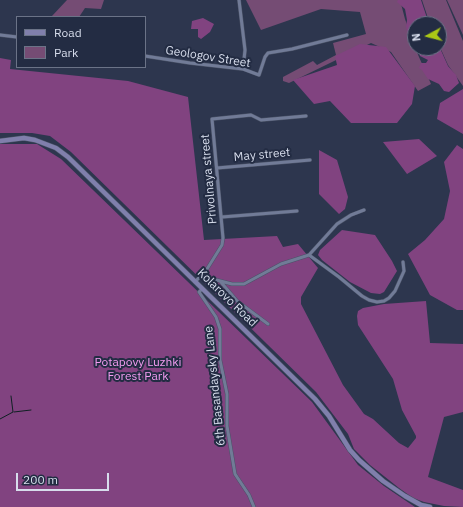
<!DOCTYPE html>
<style>
body{margin:0}
#map{position:relative;width:463px;height:507px;overflow:hidden;background:#2d364e;font-family:"IBM Plex Sans",sans-serif}
canvas{display:block}
.legend{position:absolute;left:16px;top:16px;width:130px;height:52px;box-sizing:border-box;background:#232c43;border:1px solid #6b7387;margin:0;padding:5px 7px;list-style:none;font-size:12px;color:#d7ddec}
.legend li{display:flex;align-items:center;gap:8px;height:20px}
.legend b{width:20px;border:1px solid #6b7387}
.north{position:absolute;left:407px;top:16px;width:40px;height:40px;box-sizing:border-box;background:#232c43;border:1px solid #6b7387;border-radius:50%;rotate:263deg;font-size:11px;font-weight:700;line-height:16px;text-align:center;color:#d7ddec}
.north::after{content:'';display:block;margin:auto;width:14px;height:18px;background:#aac716;clip-path:polygon(50% 0,100% 100%,50% 72%,0 100%)}
.scale{position:absolute;left:16px;top:473px;width:93px;height:18px;box-sizing:border-box;border:2px solid #d7ddec;border-top:0;padding-left:5px;font-size:12px;line-height:14px;white-space:nowrap;color:#d7ddec;-webkit-text-stroke:3px #232c43;paint-order:stroke}
</style>
<div id="map">
<canvas width="463" height="507"></canvas>
<ul class="legend">
<li><b style="height:5px;background:#807fac"></b>Road</li>
<li><b style="height:11px;background:#754c74"></b>Park</li>
</ul>
<div class="north">N</div>
<div class="scale">200 m</div>
</div>
<script>
const g = document.querySelector('canvas').getContext('2d');
g.lineJoin = 'round';
function fill(path, color) {
  g.fillStyle = color;
  g.fill(path, 'evenodd');
}
function poly(rows) {
  const path = new Path2D();
  for (const r of rows) {
    path.moveTo(r[0], r[1]);
    for (let i = 2; i < r.length; i += 2) path.lineTo(r[i], r[i + 1]);
  }
  return path;
}
function strokePath(path, color, width, dash) {
  g.strokeStyle = color;
  g.lineWidth = width;
  g.lineCap = dash ? 'butt' : 'round';
  g.setLineDash(dash || []);
  g.stroke(path);
}
function drawText(font, color, halo, rows, align = 'center') {
  g.font = font + ' "IBM Plex Sans",sans-serif';
  g.lineWidth = 4;
  g.setLineDash([]);
  g.textBaseline = 'middle';
  g.strokeStyle = halo;
  g.fillStyle = color;
  for (const [text, x, y, turn = 0] of rows) {
    g.save();
    g.translate(x, y);
    g.rotate((+turn || 0) * Math.PI / 180);
    g.textAlign = isNaN(turn) ? turn : align;
    if (halo) g.strokeText(text, 0, 0);
    g.fillText(text, 0, 0);
    g.restore();
  }
}
const green = poly([
 [67,0,104,0,101,9,85,8,79,17,52,16],
 [246,0,400,0,405,19,415,48,431,84,418,91,391,52,371,43,289,83,283,81,283,77,313,61,317,65,336,55,333,43,366,34,360,12,321,9,261,30],
 [422,0,446,0,463,41,463,86,448,65,439,45,439,24,430,24],
 [447,0,463,0,463,35]
]);
const forest = poly([
 [398,0,421,0,429,24,415,24,415,44,413,37,408,34,406,27,407,20,405,9,397,2],
 [203,18,214,24,210,32,201,39,198,37,198,29,191,29,192,21],
 [360,44,386,47,415,86,412,104,397,123,351,123,330,101,314,104,293,80,337,65,335,56],
 [439,46,448,66,456,75,459,83,449,92,444,91,439,84,428,79,422,70,419,68,421,63,426,63,428,60,420,56,418,48,439,48],
 [0,58,11,60,10,69,128,81,188,97,204,240,277,236,283,247,298,244,318,268,301,297,301,304,343,385,364,414,373,419,399,443,408,448,416,438,416,436,402,410,393,379,358,325,357,316,358,311,363,308,384,304,426,301,430,343,463,344,463,412,444,417,428,477,463,490,463,507,444,506,424,502,413,498,399,488,370,465,354,449,348,434,316,392,71,152,50,136,32,133,0,133],
 [463,89,463,134,437,119,440,103],
 [419,139,437,156,407,174,383,142],
 [0,144,37,144,61,159,312,402,358,465,384,486,415,507,0,507],
 [457,145,463,149,463,310,457,310,430,295,408,254,425,240,444,219,450,191,444,162],
 [319,150,337,160,348,197,345,209,339,214,319,194],
 [342,230,375,235,392,261,397,271,384,292,380,294,371,293,350,282,322,260,318,255,320,250]
]);
const stream = poly([
 [14,412,31,410],
 [0,419,13,412,11,396]
]);
const street = poly([
 [239,0,245,50,243,69],
 [0,35,17,37],
 [145,56,190,63,243,69,259,75,265,57,268,53,292,49,347,35],
 [217,168,310,160],
 [222,217,297,211],
 [309,255,339,277,362,296,369,300,377,302,384,301,389,298,395,291,404,271,403,262],
 [203,274,205,277,232,284,244,284,281,264,309,255,337,224,351,215,364,210],
 [220,281,237,301,268,324],
 [195,282,207,269,222,245,223,238,212,119,251,115,261,120,306,116],
 [202,289,199,292,216,317,220,329,220,360,227,394,227,426,235,474,249,495,254,507]
]);
const secondary = poly([
 [0,141,24,138,35,140,56,148,68,157,315,399,329,416,350,450,359,460,383,481,405,496,421,505,430,507]
]);
const streetNames = [
 ["Geologov Street",208,57,9],
 ["May street",262,155,-5],
 ["Privolnaya street",209,179,-95],
 ["Kolarovo Road",227,298,44],
 ["6th Basandaysky Lane",215,386,-96]
];
const parkNames = [
 ["Potapovy Luzhki",138,363],
 ["Forest Park",138,377]
];
fill(green, '#754c74');
fill(forest, '#814380');
strokePath(stream, '#0f2023', 1);
strokePath(street, '#4b5367', 4);
strokePath(secondary, '#4b5367', 5.5);
strokePath(street, '#717b97', 3);
strokePath(secondary, '#807fac', 4.5);
drawText('12px', '#d7ddec', '#232c43', streetNames);
drawText('12px', '#f49cf1', '#232c43', parkNames);
</script>
